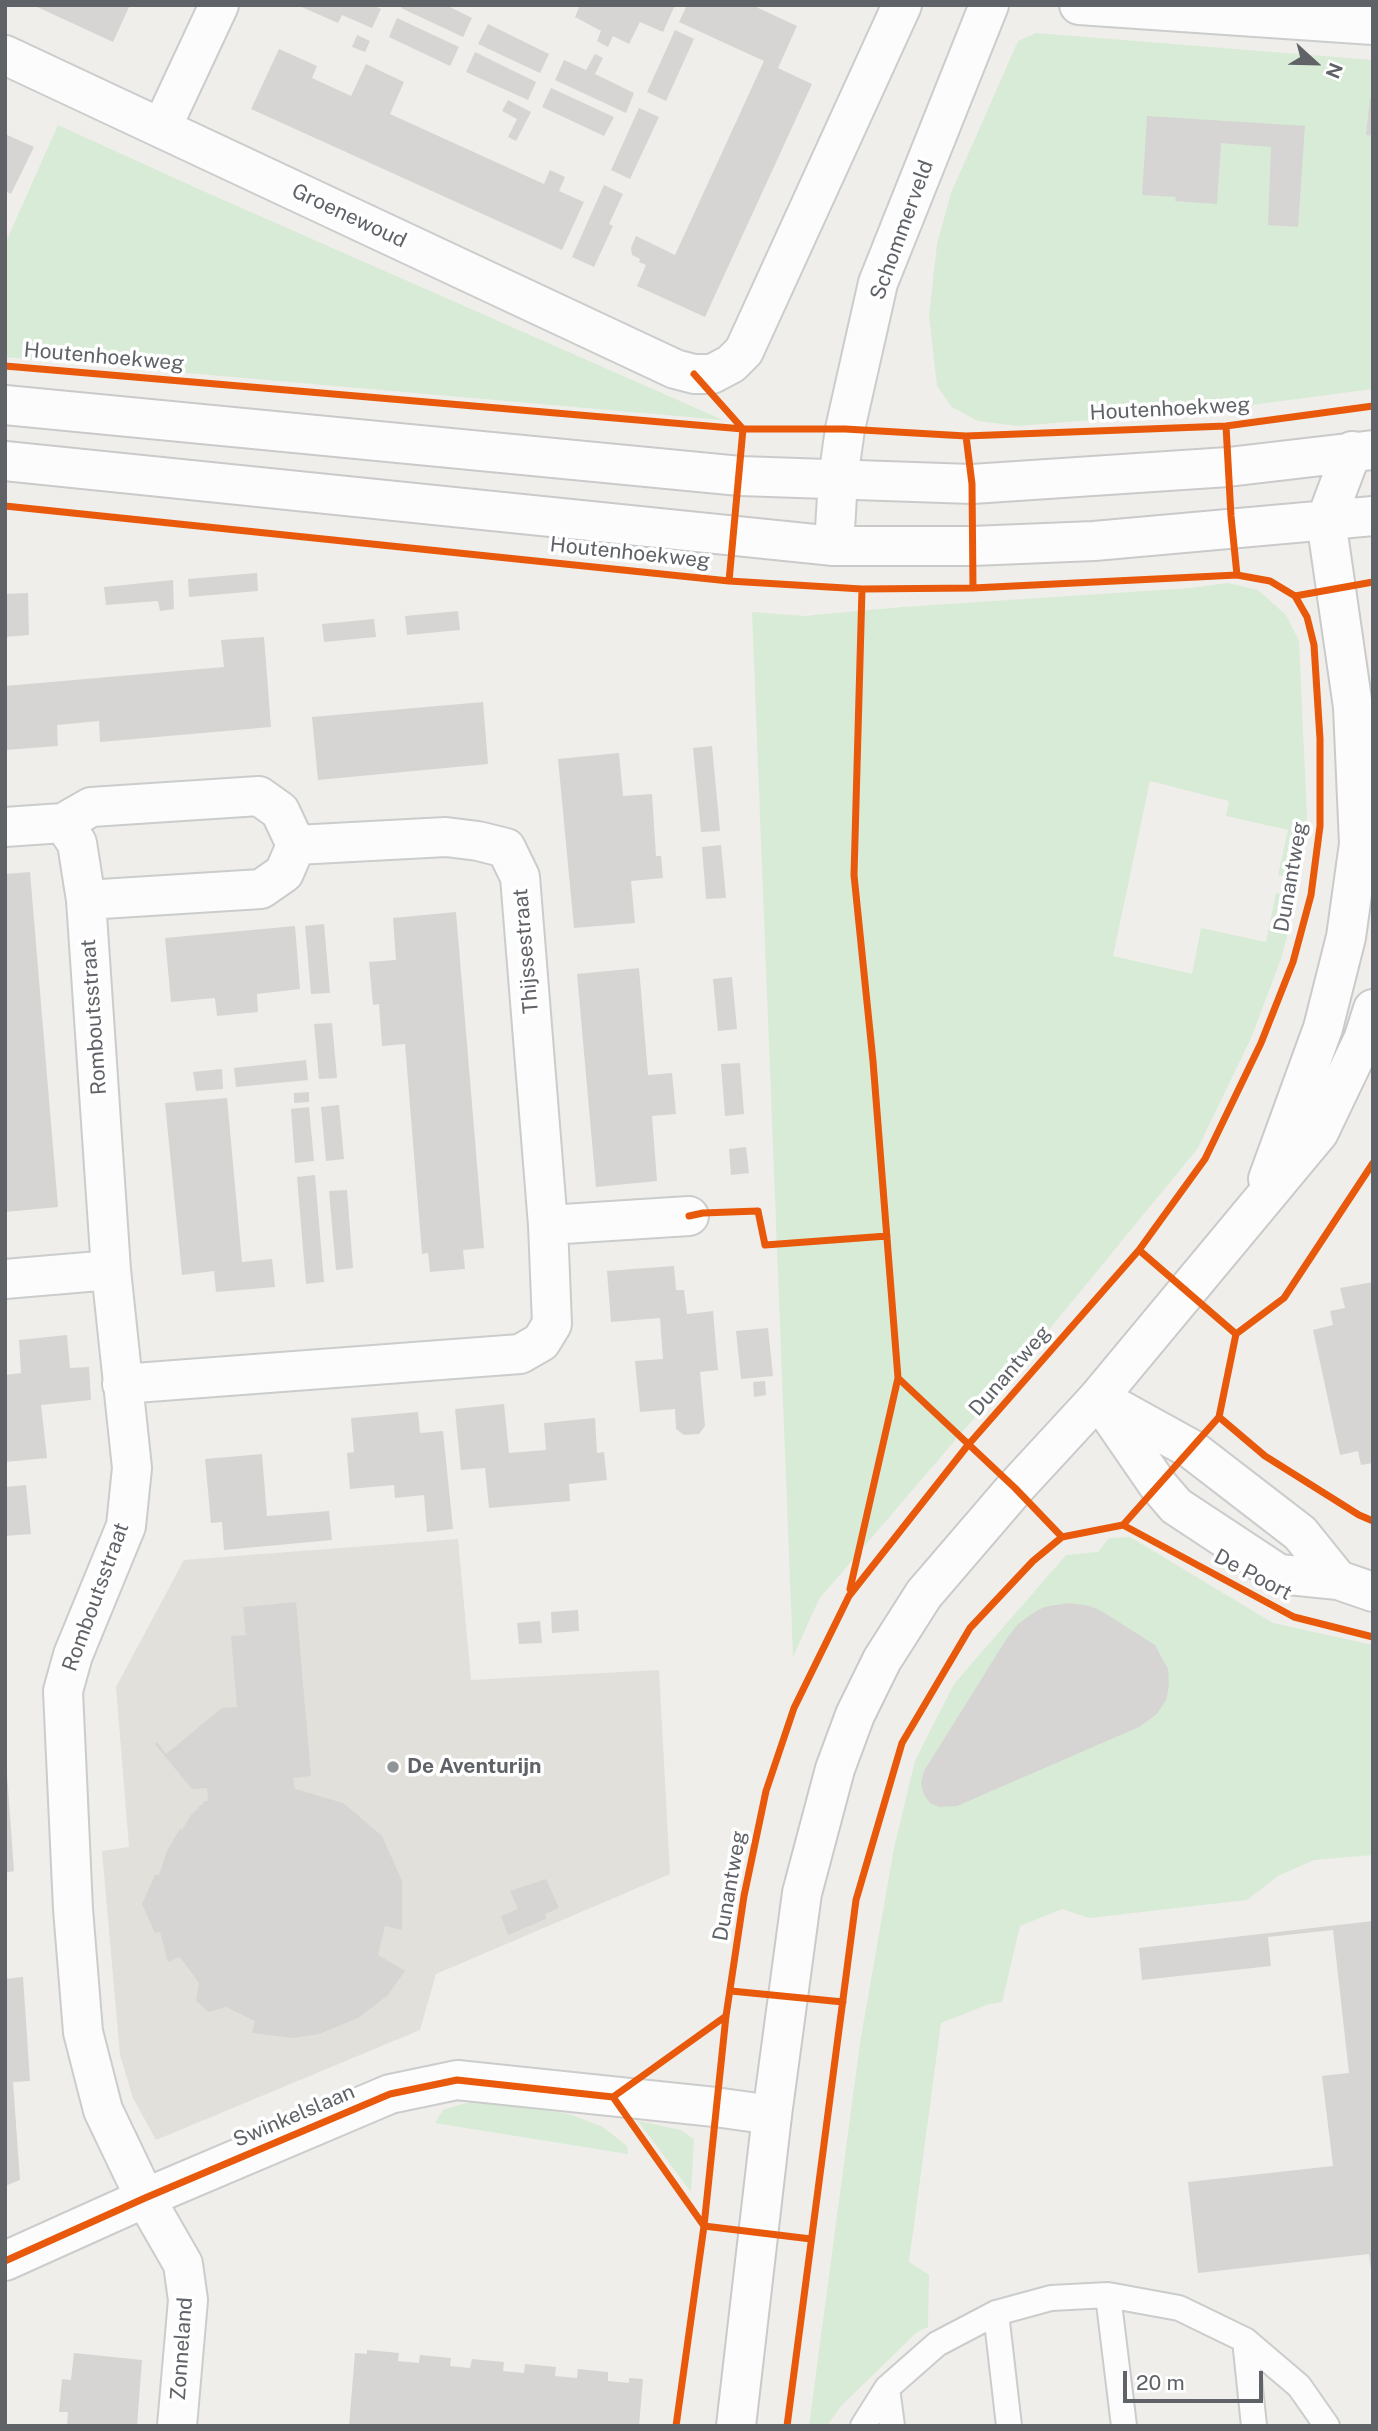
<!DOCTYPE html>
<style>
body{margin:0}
#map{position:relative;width:1378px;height:2431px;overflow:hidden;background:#efeeea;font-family:"Public Sans",sans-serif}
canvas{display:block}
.frame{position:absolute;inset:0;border:7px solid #5f6368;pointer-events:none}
.north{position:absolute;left:1280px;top:28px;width:70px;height:70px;-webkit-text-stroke:5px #fff;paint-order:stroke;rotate:112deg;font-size:19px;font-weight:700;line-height:28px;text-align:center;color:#5f6368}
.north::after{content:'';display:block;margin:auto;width:24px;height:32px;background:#5f6368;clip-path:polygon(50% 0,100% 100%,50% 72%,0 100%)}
.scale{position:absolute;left:1123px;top:2371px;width:140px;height:32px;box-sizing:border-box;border:4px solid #5f6368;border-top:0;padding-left:9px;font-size:21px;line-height:24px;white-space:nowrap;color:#5f6368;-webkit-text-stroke:5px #fff;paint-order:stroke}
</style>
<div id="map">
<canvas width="1378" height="2431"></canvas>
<div class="frame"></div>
<div class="north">N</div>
<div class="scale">20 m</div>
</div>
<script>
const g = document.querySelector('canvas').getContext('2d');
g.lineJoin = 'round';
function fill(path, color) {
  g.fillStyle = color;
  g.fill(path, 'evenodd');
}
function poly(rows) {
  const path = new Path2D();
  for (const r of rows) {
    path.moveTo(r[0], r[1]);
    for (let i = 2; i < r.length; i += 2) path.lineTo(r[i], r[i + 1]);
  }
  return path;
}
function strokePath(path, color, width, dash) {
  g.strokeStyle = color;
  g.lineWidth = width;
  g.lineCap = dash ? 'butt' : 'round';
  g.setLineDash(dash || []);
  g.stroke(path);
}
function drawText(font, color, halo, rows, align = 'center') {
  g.font = font + ' "Public Sans",sans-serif';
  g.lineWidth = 7;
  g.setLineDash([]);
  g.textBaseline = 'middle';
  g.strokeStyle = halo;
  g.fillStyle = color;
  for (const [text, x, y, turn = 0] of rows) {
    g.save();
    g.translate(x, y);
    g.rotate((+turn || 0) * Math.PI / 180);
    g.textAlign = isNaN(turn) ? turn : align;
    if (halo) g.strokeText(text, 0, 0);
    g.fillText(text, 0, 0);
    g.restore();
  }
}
const education = poly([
 [458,1539,471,1680,659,1670,670,1874,436,1974,420,2030,156,2140,133,2098,120,2055,102,1851,129,1847,116,1687,184,1560]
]);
const green = poly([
 [1036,33,1373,60,1373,389,1213,410,1018,426,978,421,952,407,937,386,929,316,937,244,951,193,1018,41],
 [58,125,203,191,723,420,5,357,5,244],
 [1228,583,1258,590,1286,615,1299,641,1307,818,1299,879,1278,875,1288,830,1226,816,1229,801,1150,781,1113,956,1192,974,1201,928,1266,942,1276,893,1297,898,1281,959,1251,1038,1198,1148,1034,1348,819,1599,793,1657,752,612,804,616,903,607,1191,588],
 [1130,1537,1273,1623,1373,1645,1373,1855,1314,1860,1278,1876,1247,1900,1089,1918,1062,1909,1020,1926,1002,2002,989,2004,941,2023,909,2262,929,2275,928,2327,917,2332,841,2406,827,2426,809,2426,860,2043,894,1848,915,1761,954,1684,1066,1555,1098,1552,1109,1538],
 [476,2100,569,2114,603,2127,627,2146,628,2154,435,2123,443,2110],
 [638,2121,681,2130,694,2139,691,2192]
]);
const building = poly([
 [33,5,130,5,113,42],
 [297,5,372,5,381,9,372,28,342,15,338,23],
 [403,5,446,5,472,18,463,37,401,8],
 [580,5,675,5,663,32,640,22,629,44,613,36,608,47,597,41,601,31,575,17],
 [687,5,752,5,797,26,778,68,812,84,705,317,637,286,646,265,639,262,640,259,632,255,631,248,636,236,675,255,764,61,679,22],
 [397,18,459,47,450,66,389,37],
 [488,24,549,54,540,73,478,44],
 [675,30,694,39,666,101,647,92],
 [357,35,370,41,365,52,352,47],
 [279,49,317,66,312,78,351,96,366,64,404,82,390,114,544,184,550,170,565,177,559,191,584,202,562,250,251,109],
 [475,52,536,82,528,100,466,72],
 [595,54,603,58,595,74,634,93,626,113,555,80,564,60,586,70],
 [551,88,614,117,604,136,542,107],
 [1370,98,1373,98,1373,136,1366,135],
 [508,100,531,112,516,141,508,137,517,119,502,111],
 [639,108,659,117,630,179,611,170],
 [1147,116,1305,126,1298,227,1268,225,1271,147,1221,143,1217,204,1175,201,1176,197,1142,195],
 [5,134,34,147,11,194,5,191],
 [604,185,623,194,609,224,613,226,594,267,572,257],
 [257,573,258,591,189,597,188,579],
 [173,580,174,609,160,611,158,601,106,605,104,587],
 [28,593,29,635,5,637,5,594],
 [458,611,460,630,407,635,405,616],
 [374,619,376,637,324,642,322,624],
 [264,637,271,727,100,742,99,721,57,725,58,746,5,750,5,686,224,667,221,640],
 [483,702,488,764,318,780,312,717],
 [712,746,720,831,701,832,693,748],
 [619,753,623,796,652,794,656,856,661,856,663,878,631,881,635,923,574,928,558,759],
 [721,845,726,898,706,899,702,847],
 [30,872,58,1207,5,1212,5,874],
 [456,912,484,1248,463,1250,465,1269,430,1272,428,1253,422,1254,405,1044,382,1046,379,1004,373,1005,369,962,396,960,393,918],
 [324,924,330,993,311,994,305,926],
 [295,926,300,989,257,994,258,1012,217,1016,215,998,171,1002,165,938],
 [639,968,648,1075,672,1073,676,1114,652,1116,657,1181,596,1187,577,974],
 [732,977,737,1029,718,1031,713,979],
 [332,1023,337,1078,319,1079,314,1024],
 [306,1060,308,1080,236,1087,234,1068],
 [740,1063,744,1114,725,1116,721,1064],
 [222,1069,223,1089,196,1091,193,1072],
 [309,1092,309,1102,294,1103,294,1093],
 [227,1098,242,1262,272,1259,275,1287,216,1292,214,1271,182,1275,165,1103],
 [339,1105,344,1159,326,1161,321,1107],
 [309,1107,314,1161,295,1163,291,1109],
 [746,1147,749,1173,731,1175,729,1149],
 [315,1175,324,1282,306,1284,297,1177],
 [347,1190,353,1268,336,1270,329,1191],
 [674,1266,676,1290,684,1290,687,1314,713,1311,718,1370,700,1372,705,1426,699,1434,684,1435,676,1429,675,1409,640,1412,635,1361,663,1359,660,1318,611,1322,607,1271],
 [1373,1282,1373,1463,1361,1465,1358,1451,1340,1455,1313,1330,1333,1325,1330,1311,1345,1308,1340,1288],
 [768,1328,773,1376,741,1379,736,1331],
 [67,1335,70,1368,89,1367,91,1400,41,1405,47,1458,5,1462,5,1375,21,1373,19,1340],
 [765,1381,766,1395,754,1397,753,1382],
 [504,1404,509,1453,546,1450,544,1423,595,1418,597,1453,604,1452,607,1480,569,1484,570,1501,489,1508,485,1468,461,1470,455,1409],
 [418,1412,420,1433,443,1431,453,1529,427,1532,424,1495,395,1498,394,1485,350,1489,347,1453,354,1452,351,1418],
 [262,1454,267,1516,329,1511,332,1540,224,1550,222,1522,211,1523,205,1459],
 [26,1485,31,1534,5,1536,5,1487],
 [296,1602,311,1776,293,1778,295,1789,343,1803,382,1836,402,1881,402,1930,385,1926,378,1955,405,1971,387,1996,358,2018,319,2034,294,2038,252,2033,255,2021,226,2007,209,2012,196,2001,199,1983,180,1957,168,1962,160,1932,155,1933,142,1904,155,1875,159,1875,167,1851,178,1832,180,1829,182,1830,191,1815,205,1801,208,1801,207,1788,192,1789,155,1744,157,1742,166,1754,222,1708,237,1707,231,1636,246,1635,243,1607],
 [1068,1603,1090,1606,1103,1612,1155,1645,1168,1669,1169,1686,1166,1700,1157,1714,1139,1727,957,1806,939,1807,930,1803,924,1795,921,1783,924,1771,1007,1638,1018,1624,1033,1613,1044,1607],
 [578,1610,579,1631,552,1633,551,1612],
 [540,1621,542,1643,519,1644,517,1623],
 [5,1774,7,1774,14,1871,5,1873],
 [546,1879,559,1908,545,1914,546,1919,508,1935,501,1916,518,1909,510,1891],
 [1373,1921,1373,2270,1371,2270,1369,2254,1198,2273,1188,2182,1333,2166,1322,2076,1349,2073,1333,1930,1268,1937,1271,1966,1142,1980,1139,1948],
 [23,1977,30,2081,13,2082,20,2180,5,2186,5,1979],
 [367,2350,399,2353,398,2361,419,2363,420,2355,451,2358,450,2366,470,2368,472,2359,504,2362,503,2371,524,2373,525,2364,556,2367,555,2376,577,2378,578,2369,608,2372,608,2381,629,2383,629,2378,643,2379,639,2426,349,2426,355,2353,367,2354],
 [74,2353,142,2360,137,2426,67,2426,68,2412,59,2412,62,2379,71,2380]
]);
const lane = poly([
 [1108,2295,1124,2426],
 [996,2313,1009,2426],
 [1245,2340,1254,2426],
 [887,2388,892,2426],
 [863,2426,887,2388,937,2344,996,2313,1051,2298,1108,2295,1179,2308,1245,2340,1299,2386,1327,2426]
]);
const street = poly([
 [1079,5,1373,25],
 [5,55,675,369,694,374,712,374,731,364,744,351,902,5],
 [162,127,219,5],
 [834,546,838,479,845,429,878,283,989,5],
 [63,823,77,843,86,900,111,1270,132,1468,126,1526,73,1655,63,1691,73,1909,83,2032,103,2110,145,2198,183,2264,188,2300,177,2426],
 [5,827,63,823,91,807,259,796,280,811,296,845,284,873,261,889,86,900],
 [548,1225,689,1216],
 [5,1279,111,1270],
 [122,1384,520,1354,541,1342,552,1324,548,1225,520,877,506,848,478,841,446,837,296,845],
 [1098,1398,1158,1485,1176,1506,1279,1574,1338,1580,1373,1592],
 [1106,1402,1191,1449,1300,1533,1338,1580],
 [5,2261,145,2198,390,2094,457,2080,715,2107,772,2115]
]);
const secondary = poly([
 [5,405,740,476,972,484,1228,467,1373,450],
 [5,461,834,546,972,546,1094,541,1373,516],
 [1268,1179,1323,1028,1346,937,1359,844,1353,707,1326,520,1352,451],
 [736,2426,772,2115,802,1893,835,1769,855,1715,882,1660,924,1594,1015,1488,1098,1398,1319,1132,1363,1040,1373,1009]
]);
const cycleway = poly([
 [5,366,743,429,845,429,966,436,1226,426,1373,406],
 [694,374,743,429,729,581],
 [1226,426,1231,516,1237,575],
 [966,436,972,484,973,588],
 [5,506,729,581,862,589,973,588,1237,575,1270,581,1295,596,1373,582],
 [862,589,854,875,873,1061,898,1378,1015,1488,1062,1537],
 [689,1216,703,1213,758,1211,765,1245,887,1236],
 [1139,1250,1236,1334],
 [1219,1417,1265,1456,1359,1515,1373,1521],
 [1123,1525,1294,1617,1373,1637],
 [850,1589,898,1378],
 [731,1991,843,2002],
 [613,2097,704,2226,811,2239],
 [5,2261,145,2198,390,2094,457,2080,613,2097,726,2016],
 [676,2426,704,2226,726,2016,744,1896,766,1791,794,1708,849,1596,968,1445,1139,1250,1205,1159,1261,1043,1293,962,1311,895,1320,826,1320,739,1314,645,1307,617,1295,596],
 [787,2426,856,1900,902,1743,970,1628,1033,1561,1062,1537,1123,1525,1219,1417,1236,1334,1284,1298,1373,1163]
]);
const markers = [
 [393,1767,7,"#919496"]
];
const streetNames = [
 ["Groenewoud",349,216,25],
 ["Schommerveld",902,230,-70],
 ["Houtenhoekweg",104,357,5],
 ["Houtenhoekweg",1170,409,-3],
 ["Houtenhoekweg",630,553,6],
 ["Dunantweg",1291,877,-80],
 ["Thijssestraat",526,951,-95],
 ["Romboutsstraat",94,1017,-94],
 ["Dunantweg",1010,1371,-49],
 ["De Poort",1253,1575,28],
 ["Romboutsstraat",96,1597,-70],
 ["Dunantweg",730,1886,-80],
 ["Swinkelslaan",294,2116,-23],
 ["Zonneland",182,2349,-86]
];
const poiNames = [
 ["De Aventurijn",407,1767]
];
fill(education, '#e2e0da');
fill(green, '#d8ebd6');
fill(building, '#d6d5d3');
strokePath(lane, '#cbcccc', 28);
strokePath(street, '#cbcccc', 42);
strokePath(secondary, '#cacacb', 42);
strokePath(lane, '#fdfcfc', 24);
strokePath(street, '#fdfcfc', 38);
strokePath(secondary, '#fdfcfc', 38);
strokePath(cycleway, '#e8590c', 7);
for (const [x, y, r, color] of markers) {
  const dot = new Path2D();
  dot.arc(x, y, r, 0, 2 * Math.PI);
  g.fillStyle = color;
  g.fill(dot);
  strokePath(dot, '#fff', 2.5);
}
drawText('21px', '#5f6368', '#fff', streetNames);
drawText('bold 21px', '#5f6368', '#fff', poiNames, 'left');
</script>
